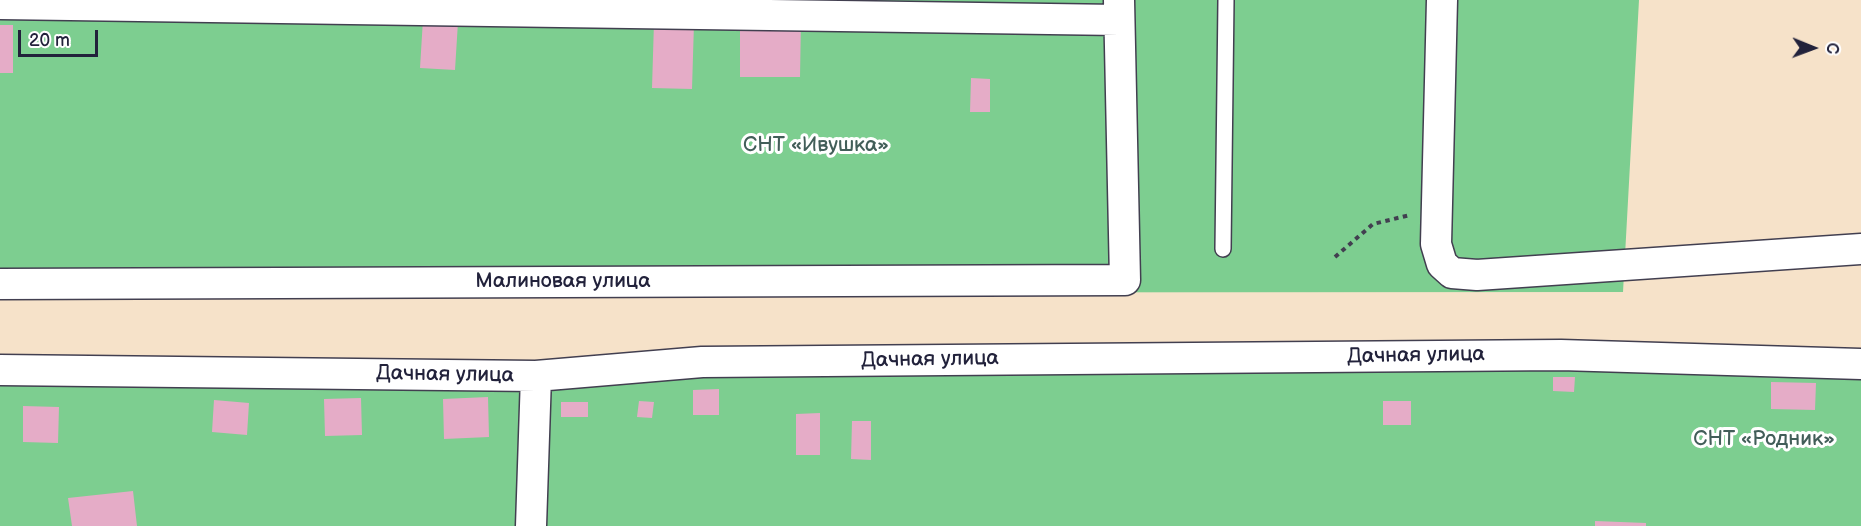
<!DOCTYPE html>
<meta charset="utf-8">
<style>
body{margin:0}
#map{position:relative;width:1861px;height:526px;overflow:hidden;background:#f6e2c9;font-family:"Balsamiq Sans",sans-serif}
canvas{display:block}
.north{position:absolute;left:1783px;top:18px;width:60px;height:60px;-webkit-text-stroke:4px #fff;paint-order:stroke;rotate:91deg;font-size:16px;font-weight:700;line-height:24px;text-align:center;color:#22223b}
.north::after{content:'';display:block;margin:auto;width:21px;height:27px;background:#22223b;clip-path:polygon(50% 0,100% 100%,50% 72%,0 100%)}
.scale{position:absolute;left:18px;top:30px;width:80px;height:27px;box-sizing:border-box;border:3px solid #22223b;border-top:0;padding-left:8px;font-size:18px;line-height:21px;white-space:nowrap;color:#22223b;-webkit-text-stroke:4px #fff;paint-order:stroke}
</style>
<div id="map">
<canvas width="1861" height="526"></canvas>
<div class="north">С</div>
<div class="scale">20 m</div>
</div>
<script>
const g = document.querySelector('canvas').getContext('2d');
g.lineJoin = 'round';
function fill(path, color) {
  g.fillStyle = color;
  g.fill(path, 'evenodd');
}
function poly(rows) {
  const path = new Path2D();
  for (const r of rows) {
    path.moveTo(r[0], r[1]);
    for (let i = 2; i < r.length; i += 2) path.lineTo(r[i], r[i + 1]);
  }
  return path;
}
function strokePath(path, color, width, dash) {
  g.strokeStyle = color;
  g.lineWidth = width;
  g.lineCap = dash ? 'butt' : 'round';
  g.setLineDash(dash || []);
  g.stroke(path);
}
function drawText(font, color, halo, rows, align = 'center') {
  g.font = font + ' "Balsamiq Sans",sans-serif';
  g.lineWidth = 6;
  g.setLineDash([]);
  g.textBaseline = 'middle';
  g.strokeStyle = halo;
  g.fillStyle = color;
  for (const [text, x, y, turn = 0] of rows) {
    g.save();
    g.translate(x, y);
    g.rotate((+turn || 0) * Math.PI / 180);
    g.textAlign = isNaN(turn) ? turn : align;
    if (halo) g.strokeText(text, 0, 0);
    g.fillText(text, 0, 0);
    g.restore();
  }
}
const green = poly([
 [0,0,1639,0,1623,292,0,293],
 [1861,352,1861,526,0,526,0,369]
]);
const building = poly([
 [423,19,458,22,455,70,420,68],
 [740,19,801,19,800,77,740,77],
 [654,22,694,23,692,89,652,88],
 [0,25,13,25,13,73,0,73],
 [971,78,990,79,990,112,970,112],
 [1553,377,1575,377,1574,392,1553,391],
 [1771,382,1816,383,1815,410,1771,409],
 [719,389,719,415,693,415,693,390],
 [488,397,489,437,444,439,443,399],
 [361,398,362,435,325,436,324,399],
 [214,400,249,403,247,435,212,432],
 [639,401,654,402,652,418,637,417],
 [1383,401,1411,401,1411,425,1383,425],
 [561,402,588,402,588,417,561,417],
 [23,406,59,407,58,443,23,442],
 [820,413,820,455,796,455,796,414],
 [852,421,871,421,871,460,851,459],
 [133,491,137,526,72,526,68,498],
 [1595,521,1646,523,1646,526,1595,526]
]);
const path = poly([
 [1335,257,1373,224,1410,215]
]);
const service = poly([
 [1223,249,1226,0]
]);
const minor = poly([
 [1442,0,1436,244,1442,264,1452,273,1477,275,1861,249],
 [0,4,1119,20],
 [0,284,1125,280,1119,0],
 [0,370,536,376,702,362,1561,355,1861,364],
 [531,526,536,376]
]);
const parkNames = [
 ["СНТ «Ивушка»",816,146],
 ["СНТ «Родник»",1764,440]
];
const streetNames = [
 ["Малиновая улица",563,282],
 ["Дачная улица",1416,356,-1],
 ["Дачная улица",930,360,-1],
 ["Дачная улица",445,375,1]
];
fill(green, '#7dce90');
fill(building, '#e5acc7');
strokePath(service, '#423f50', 18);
strokePath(minor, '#423f50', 33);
strokePath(path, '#423f50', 4, [4.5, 4.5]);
strokePath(service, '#fff', 15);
strokePath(minor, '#fff', 30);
drawText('21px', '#425e59', '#fff', parkNames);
drawText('21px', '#22223b', '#fff', streetNames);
</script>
